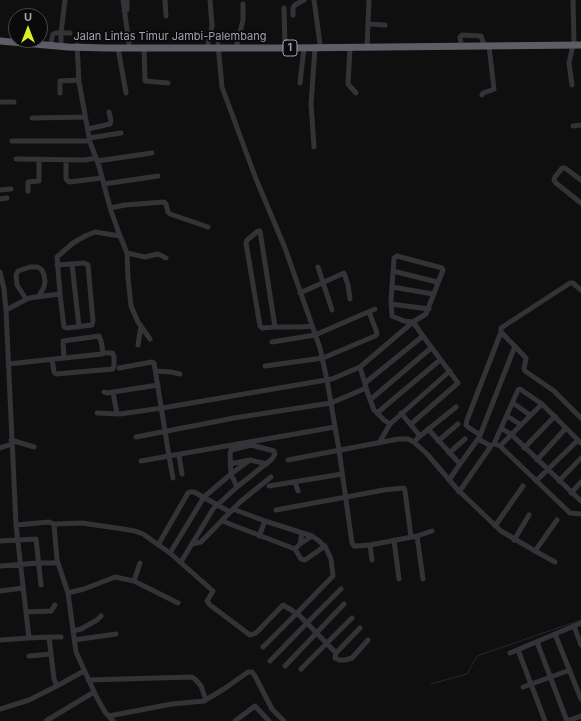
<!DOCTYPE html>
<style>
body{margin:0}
#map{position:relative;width:581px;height:721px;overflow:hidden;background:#0f0f10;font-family:Inter,sans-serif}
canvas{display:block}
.north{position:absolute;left:8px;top:8px;width:40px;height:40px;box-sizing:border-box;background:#0a0a0b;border:1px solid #47464d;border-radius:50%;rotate:0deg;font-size:11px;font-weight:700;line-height:16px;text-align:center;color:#a2a0b1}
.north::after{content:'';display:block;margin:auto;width:14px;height:18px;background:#d9f027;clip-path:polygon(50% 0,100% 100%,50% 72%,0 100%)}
</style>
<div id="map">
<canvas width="581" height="721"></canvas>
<div class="north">U</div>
</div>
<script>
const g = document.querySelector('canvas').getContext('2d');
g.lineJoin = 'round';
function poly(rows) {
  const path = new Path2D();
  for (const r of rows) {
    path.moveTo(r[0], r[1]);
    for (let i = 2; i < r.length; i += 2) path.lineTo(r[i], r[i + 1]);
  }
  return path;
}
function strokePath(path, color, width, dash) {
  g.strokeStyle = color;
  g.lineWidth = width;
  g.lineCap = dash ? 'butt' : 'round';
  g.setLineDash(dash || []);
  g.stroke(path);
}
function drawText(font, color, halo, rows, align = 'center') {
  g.font = font + ' Inter,sans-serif';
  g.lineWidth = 3.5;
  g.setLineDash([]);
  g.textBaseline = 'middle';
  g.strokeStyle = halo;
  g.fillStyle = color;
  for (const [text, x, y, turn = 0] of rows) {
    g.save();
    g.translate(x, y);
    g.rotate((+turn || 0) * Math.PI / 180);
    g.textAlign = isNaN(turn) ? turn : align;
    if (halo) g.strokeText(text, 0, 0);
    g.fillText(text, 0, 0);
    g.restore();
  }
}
const stream = poly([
 [431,684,467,674,477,656,581,620]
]);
const minor = poly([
 [65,0,61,33,70,33],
 [123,0,129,44],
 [165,0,166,16],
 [314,0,320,44],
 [573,0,574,42],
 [284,8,285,44],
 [124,11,127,10,127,0],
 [293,15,293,8,295,5,304,0],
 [368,24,385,25],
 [51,43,53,34,56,33,61,33,61,44],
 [461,43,460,37,462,35,481,36,483,42],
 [208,44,212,26,210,0],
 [218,44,222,87,256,179,285,248,320,348,327,380,339,450,352,543,354,546,357,546,370,545,372,560],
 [237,44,243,20,243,4],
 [77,45,79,82,90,142,99,166,111,211,120,236,127,253,145,257,158,254,166,258],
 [367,47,369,0],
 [118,48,126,93],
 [144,48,145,81,168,83],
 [350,48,348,84,356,93],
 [300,83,304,48],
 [572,85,569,63,573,45],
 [60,93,60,81,79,80],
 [482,95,483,93,492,90,494,89,489,46],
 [0,102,14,102],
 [32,118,85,117],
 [573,126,581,125],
 [88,129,110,124,111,121,109,112],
 [89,138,121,133],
 [12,141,90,141],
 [314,147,311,104,315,48],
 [16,159,85,160,96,158],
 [66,160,66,179,69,182,102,178],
 [97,161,152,153],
 [581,180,565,168,562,168,555,177,554,180,556,183,581,203],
 [104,184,158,176],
 [0,190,11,189],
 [28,191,28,182,39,181,39,159],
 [0,199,7,198],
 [110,208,125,205,164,202,166,204,168,212,170,214,208,227],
 [127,253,128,278,131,306,138,322,150,339],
 [72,264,79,327],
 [57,265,84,263,88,265,93,321,92,325,67,328,64,327,60,294],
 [318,267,332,310],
 [393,271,437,282],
 [0,272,4,289,6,310,16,525,49,522,54,524,57,560,68,593,76,652,97,698,105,712,113,721],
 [392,287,433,294],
 [581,290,573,283,570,283,504,326,501,328,501,332,526,358,524,369,525,371,554,391,581,418],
 [300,293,344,273,348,285,350,299],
 [26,299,17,285,16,275,18,271,30,267,38,267,42,270,44,275,45,281,44,287,39,296],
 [391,304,429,309],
 [6,310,29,298,60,294,57,257,73,243,85,236,95,232,120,236],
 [275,327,260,231,258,231,247,240,246,243,260,326,262,328,275,327,301,327,312,326],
 [272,342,315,335,375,309],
 [138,345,141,326],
 [52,359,54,372,56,374,113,369,114,365,114,356,112,353,103,353],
 [8,364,102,354,103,353,101,341,99,336,63,341,64,358],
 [265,366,323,358,375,336,377,334,376,330,369,312],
 [360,367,368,394,374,410,384,420,390,424],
 [119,368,152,362,154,363,169,456,335,427],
 [156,371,171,372,180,374],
 [104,392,107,393,113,392,158,385],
 [113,392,117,414],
 [370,400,431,348],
 [513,403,530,415],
 [97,413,120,414,162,408,332,379,360,367,413,322,426,314,443,270,442,268,397,256,394,258,391,301,392,316,404,321,413,322,423,336,365,383],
 [377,413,440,360],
 [401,413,420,436,414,442],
 [507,416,521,425],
 [411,424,458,383,423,336],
 [501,428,512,435,581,501],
 [428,429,460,464,449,480],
 [480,435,468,427,466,425,467,420,501,332],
 [420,436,456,407],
 [136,437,234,418,331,403,366,388],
 [479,438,515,346],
 [11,440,34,447],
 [438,441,458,424],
 [379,443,390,424,450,371],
 [494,444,518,390,520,389,542,404,581,443],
 [497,445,500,446,542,404],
 [500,446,570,513,581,514],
 [0,448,12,444],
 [524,448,555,416],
 [449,453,465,439],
 [179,455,182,474],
 [288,460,398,439,408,439,414,442,427,454,457,489,501,531,535,551,557,520],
 [537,460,566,428],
 [141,461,169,456,173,478],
 [230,464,250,460,267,464],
 [536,481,578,440],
 [559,481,581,458],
 [295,482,298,491],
 [269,486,342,474],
 [459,492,491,446,478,439,460,464],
 [571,493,581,482],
 [233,509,265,521,312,536,318,540,326,548,331,559,333,576,297,613,307,623,341,589],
 [276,510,384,490,404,488,405,491,411,537],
 [222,521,295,549,300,544,302,533],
 [54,524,82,523,123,529,135,531,143,534,170,553,213,591,207,601,210,605,250,635,256,633,283,605,293,611],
 [495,526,523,486],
 [259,536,265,521],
 [417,536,423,579],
 [394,540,399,579],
 [514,540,529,515],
 [0,541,36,539,41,585],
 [192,544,201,542,240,502,271,477],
 [300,544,312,536],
 [158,545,188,493,190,492,194,492,230,512],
 [370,545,417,536,432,531],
 [295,549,301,559,305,560,325,546],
 [535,551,555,562],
 [170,553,204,497,231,474,250,460],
 [181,562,213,509,237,487,272,459,275,454,274,451,251,445,231,450,230,454,231,474,237,487],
 [0,566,38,563,57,563],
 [134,581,140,563],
 [0,591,23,588],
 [68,593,84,589,115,577,134,581,178,603],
 [26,612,51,611,55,605],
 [574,626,581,645],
 [73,631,81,629,97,620,101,616],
 [555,634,581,699],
 [49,637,61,637],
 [29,638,49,637,54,679,57,686,84,671],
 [0,640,29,638,16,525],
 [74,640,116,634],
 [537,642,567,721],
 [263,647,297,613],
 [518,650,545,721],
 [336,653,360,628],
 [510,653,581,623],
 [29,656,51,654],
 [270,661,307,623,336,653,335,658,339,660,345,660,352,658,368,640],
 [285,666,344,604],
 [301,669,352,618],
 [88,680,192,677,195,679,201,686,206,700],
 [523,687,570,670],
 [0,709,29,700,57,686],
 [109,716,172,704,204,701,224,689,248,672,252,672,255,676,272,709,284,721],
 [46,721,94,692],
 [235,721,255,706,269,721],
 [567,721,581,716]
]);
const highway = poly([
 [0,41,68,47,106,48,288,48,581,45]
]);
const shields = [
 [290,48,14]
];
const shieldNames = [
 ["1",290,48]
];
const streetNames = [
 ["Jalan Lintas Timur Jambi-Palembang",170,37]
];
strokePath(stream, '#262733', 1);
strokePath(minor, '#333237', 5);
strokePath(highway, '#5e5c66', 7);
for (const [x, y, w] of shields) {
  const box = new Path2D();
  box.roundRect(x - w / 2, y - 8, w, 16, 3);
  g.fillStyle = '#0a0a0b';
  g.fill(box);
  strokePath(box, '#a2a0b1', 1);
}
drawText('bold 10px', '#a2a0b1', null, shieldNames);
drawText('11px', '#a2a0b1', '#0a0a0b', streetNames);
</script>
